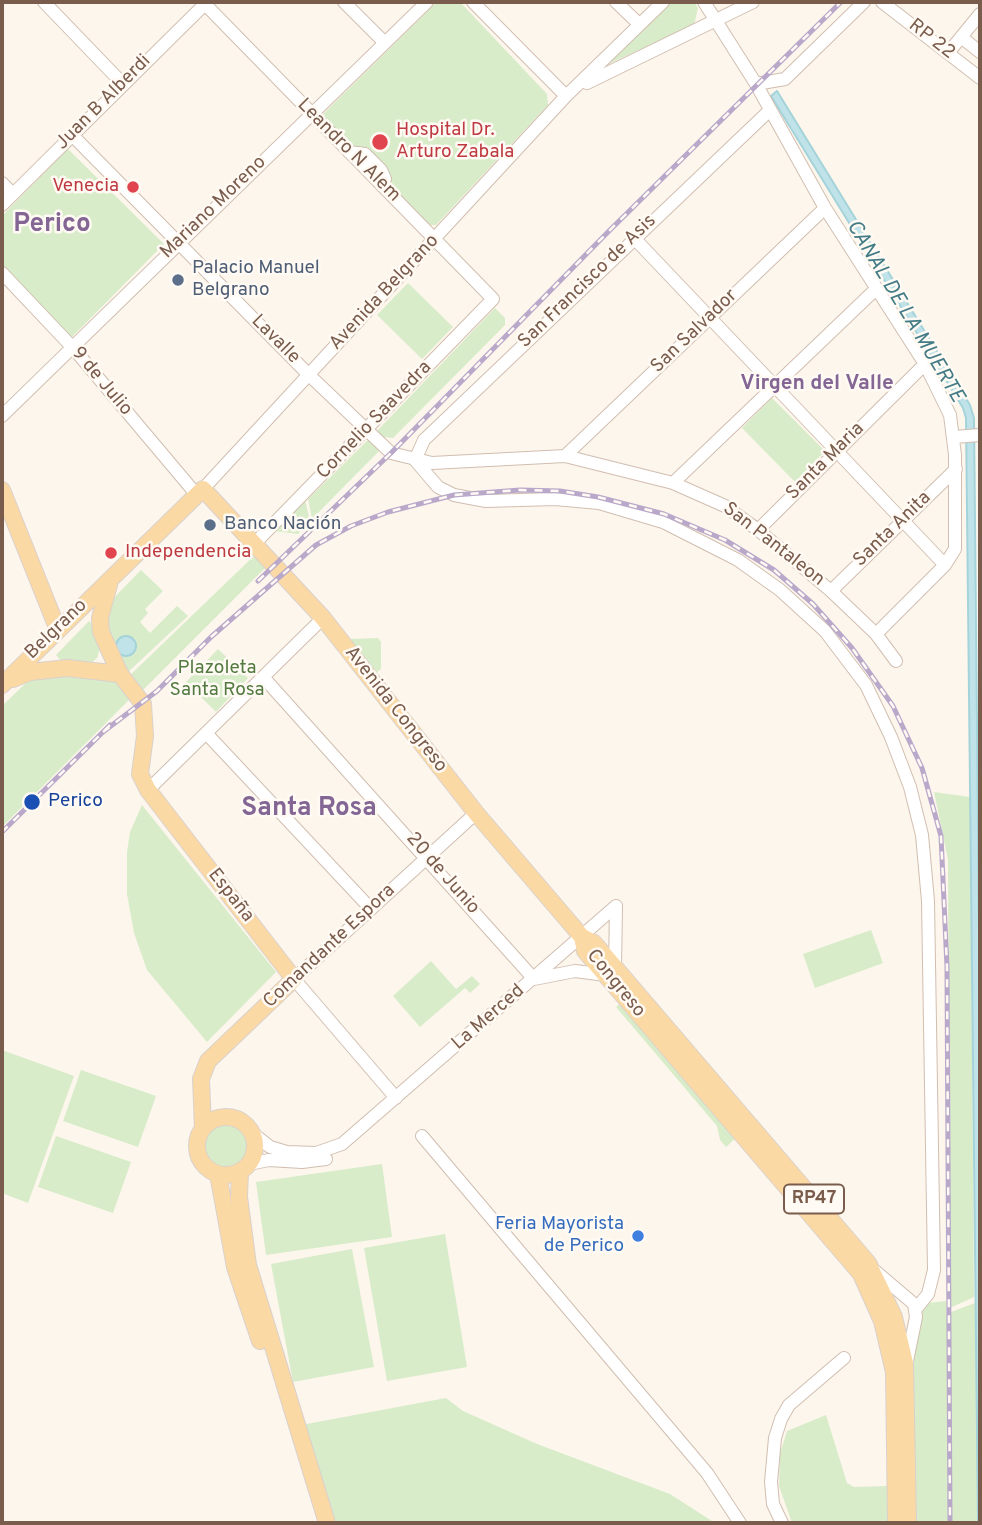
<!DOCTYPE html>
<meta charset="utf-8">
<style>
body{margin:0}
#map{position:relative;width:982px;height:1525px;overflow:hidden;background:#fdf6ec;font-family:Overpass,sans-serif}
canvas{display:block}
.frame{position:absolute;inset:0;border:4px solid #7a5c4d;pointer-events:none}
</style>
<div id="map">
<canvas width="982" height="1525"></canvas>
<div class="frame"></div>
</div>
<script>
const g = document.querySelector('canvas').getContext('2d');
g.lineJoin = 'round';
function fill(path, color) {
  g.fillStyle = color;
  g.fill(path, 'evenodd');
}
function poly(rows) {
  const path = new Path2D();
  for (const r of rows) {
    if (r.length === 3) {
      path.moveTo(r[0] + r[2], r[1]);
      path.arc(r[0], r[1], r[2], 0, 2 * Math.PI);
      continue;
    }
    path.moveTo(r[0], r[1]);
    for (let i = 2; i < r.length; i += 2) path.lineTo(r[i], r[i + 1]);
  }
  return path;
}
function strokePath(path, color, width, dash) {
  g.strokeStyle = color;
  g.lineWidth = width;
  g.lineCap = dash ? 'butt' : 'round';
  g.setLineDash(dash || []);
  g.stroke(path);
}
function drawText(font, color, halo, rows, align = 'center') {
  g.font = font + ' Overpass,sans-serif';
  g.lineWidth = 5;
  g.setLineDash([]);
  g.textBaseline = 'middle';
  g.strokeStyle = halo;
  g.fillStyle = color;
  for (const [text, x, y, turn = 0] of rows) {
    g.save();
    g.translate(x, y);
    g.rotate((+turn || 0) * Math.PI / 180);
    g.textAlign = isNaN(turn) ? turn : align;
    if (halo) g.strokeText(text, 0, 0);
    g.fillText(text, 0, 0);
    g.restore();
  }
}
const green = poly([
 [437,2,460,2,547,94,548,105,436,225,427,225,325,123,323,114],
 [669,2,694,2,698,8,694,25,606,65],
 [68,149,164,244,72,337,2,268,2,216],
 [408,283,453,327,422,359,377,315],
 [495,308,505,318,505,325,393,438,383,437,376,432],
 [772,398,825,451,795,482,742,428],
 [368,440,381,442,383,447,312,519,308,499],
 [305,500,310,521,298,534,274,531],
 [256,554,267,566,140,693,127,678],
 [141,570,163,591,145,609,148,613,140,622,150,633,177,606,188,616,125,675,107,640,107,605],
 [89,621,96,627,102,642,97,658,91,663,61,661,56,655],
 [378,638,381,642,381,669,376,673,350,639],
 [218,649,248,678,216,712,186,682],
 [66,674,110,677,134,695,2,827,2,706,29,680],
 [934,792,970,797,974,1297,950,1308,948,860],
 [142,805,276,972,207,1042,147,970,134,933,127,894,127,852,130,832],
 [871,930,883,963,815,988,803,954],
 [431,961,456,989,472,976,480,984,470,993,465,988,420,1027,393,996],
 [621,1003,738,1136,726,1147,720,1140,717,1126,616,1007],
 [2,1050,74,1076,28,1203,2,1193],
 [81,1070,156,1096,138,1147,63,1121],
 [226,1146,24],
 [56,1136,131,1162,113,1213,38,1187],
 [382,1164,392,1237,266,1255,256,1182],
 [445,1234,467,1367,387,1381,364,1248],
 [352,1249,374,1367,293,1382,271,1264],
 [946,1301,946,1314,980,1301,980,1523,910,1523,908,1356,917,1304],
 [446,1398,463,1411,537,1444,670,1494,715,1523,332,1523,301,1425],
 [826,1415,847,1483,854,1487,888,1486,889,1523,792,1523,779,1486,780,1454,787,1431]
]);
const water = poly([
 [777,91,970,405,974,418,980,1032,980,1523,978,1523,966,418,963,408,771,96,777,91],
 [126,646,10]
]);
const minor = poly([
 [44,2,122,83],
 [203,2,493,299,256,542],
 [344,2,384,42],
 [473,2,566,96],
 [616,2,639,24],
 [704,2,756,84,825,208,925,364,950,415,955,455,955,549,945,565,876,634],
 [882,2,980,78],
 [961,37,980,52],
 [948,53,980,14],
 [587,83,753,2],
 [756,84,785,79,864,2],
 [72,135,308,374,391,453,432,463,565,456,673,483,725,506,758,530,831,591,876,634,896,661],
 [349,152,365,154,381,170,385,179,382,186],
 [2,183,13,194],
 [2,205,207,2],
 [634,238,945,565],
 [2,273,74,349,196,494],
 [2,416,427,2],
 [954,437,980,435],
 [565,456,825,208],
 [415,460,438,487,454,495,486,501,555,499,599,503,663,522,738,560,780,590,825,631,866,685,891,737,910,787,922,835,928,901,934,1270,928,1294,916,1309],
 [415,460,424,440,770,110],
 [673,483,876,289],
 [203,489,566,96,663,2],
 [758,530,925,364],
 [831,591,956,469],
 [264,678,534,979,575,971,606,975],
 [206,733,371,909],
 [148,790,323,618],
 [615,967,616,906],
 [396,1098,294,979,476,813],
 [251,1132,270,1147,287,1152,316,1153,342,1144,616,906],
 [422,1136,707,1473,740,1523],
 [249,1164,269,1160,302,1162,326,1159],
 [874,1270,914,1304,916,1317,907,1361],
 [782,1523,773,1504,771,1482,775,1438,781,1419,789,1405,844,1358]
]);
const major = poly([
 [2,490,58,630],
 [110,581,100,618,101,632,120,674,143,704,145,736,140,774,148,790,294,979,208,1061,201,1079,203,1128],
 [13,679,30,672,67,668,120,674],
 [2,685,203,489,323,618,476,813,582,937,594,943,868,1263,894,1317,905,1363,908,1523],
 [582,937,585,951,861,1274,882,1321,894,1372,896,1523],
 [226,1146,29],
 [240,1171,239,1197,248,1265,327,1523],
 [218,1174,235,1267,260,1341]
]);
const rail = poly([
 [258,581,391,453,609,231,841,2],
 [103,732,157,691,211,637,316,545,351,526,388,512,454,495,520,490,560,491,598,497,664,514,725,540,774,570,813,604,852,648,893,706,922,768,941,836,947,967,950,1523],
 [2,832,110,725]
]);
const markers = [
 [380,142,9,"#e0444e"],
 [133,187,7,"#e0444e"],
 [178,280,7,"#5c6f8a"],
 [210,525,7,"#5c6f8a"],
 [111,553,7,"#e0444e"],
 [32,802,9,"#1a4fb4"],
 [638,1236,7,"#3f7fe0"]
];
const shields = [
 [814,1199,60]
];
const shieldNames = [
 ["RP47",814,1199]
];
const streetNames = [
 ["RP 22",931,40,38],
 ["Juan B Alberdi",104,103,-45],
 ["Leandro N Alem",348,151,45],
 ["Mariano Moreno",214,208,-44],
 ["San Francisco de Asis",588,282,-44],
 ["Avenida Belgrano",385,293,-47],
 ["San Salvador",695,332,-44],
 ["Lavalle",275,340,45],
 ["9 de Julio",101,382,50],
 ["Cornelio Saavedra",375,421,-46],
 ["Santa Maria",826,462,-45],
 ["Santa Anita",893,530,-44],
 ["San Pantaleon",773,545,38],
 ["Belgrano",57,630,-44],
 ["Avenida Congreso",395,710,52],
 ["20 de Junio",442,874,49],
 ["España",230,896,52],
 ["Comandante Espora",330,947,-43],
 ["Congreso",615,984,51],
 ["La Merced",489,1018,-41]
];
const healthNames = [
 ["Hospital Dr.",396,131],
 ["Arturo Zabala",396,153],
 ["Venecia",119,187,"right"],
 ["Independencia",125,553]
];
const serviceNames = [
 ["Palacio Manuel",192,269],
 ["Belgrano",192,291],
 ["Banco Nación",224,525]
];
const parkNames = [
 ["Plazoleta",217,669],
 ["Santa Rosa",217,691]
];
const transitNames = [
 ["Perico",48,802]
];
const shopNames = [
 ["Feria Mayorista",624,1225],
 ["de Perico",624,1247]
];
const waterNames = [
 ["CANAL DE LA MUERTE",904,312,59]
];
const neighbourhoodNames = [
 ["Virgen del Valle",817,385]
];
const districtNames = [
 ["Perico",52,226],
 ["Santa Rosa",309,810]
];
fill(green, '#d8ecc9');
fill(water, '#bfe3e8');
strokePath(water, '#a5d3da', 2);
strokePath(minor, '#d1beb0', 14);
strokePath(major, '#dad1cd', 18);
strokePath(minor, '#fff', 12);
strokePath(major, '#fbd9a5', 16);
strokePath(rail, '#b9a8c9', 5);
strokePath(rail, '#fffaf3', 2.5, [8]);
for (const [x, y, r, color] of markers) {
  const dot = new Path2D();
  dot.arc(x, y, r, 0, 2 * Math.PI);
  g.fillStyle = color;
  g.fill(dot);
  strokePath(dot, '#fffaf3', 2.5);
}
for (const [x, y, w] of shields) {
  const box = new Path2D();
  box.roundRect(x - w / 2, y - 14.5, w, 29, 5);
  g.fillStyle = '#fffaf3';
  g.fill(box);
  strokePath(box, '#7a5c4d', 2);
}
drawText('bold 18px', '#7a5c4d', null, shieldNames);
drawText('19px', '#7a5c4d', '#fffaf3', streetNames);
drawText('19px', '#be3a42', '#fffaf3', healthNames, 'left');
drawText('19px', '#4e5e75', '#fffaf3', serviceNames, 'left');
drawText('19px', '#537a41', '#fffaf3', parkNames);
drawText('19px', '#164399', '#fffaf3', transitNames, 'left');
drawText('19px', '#366cbe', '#fffaf3', shopNames, 'right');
drawText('italic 21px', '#437c86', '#fffaf3', waterNames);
drawText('bold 21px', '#846695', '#fffaf3', neighbourhoodNames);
drawText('bold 26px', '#846695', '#fffaf3', districtNames);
</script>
